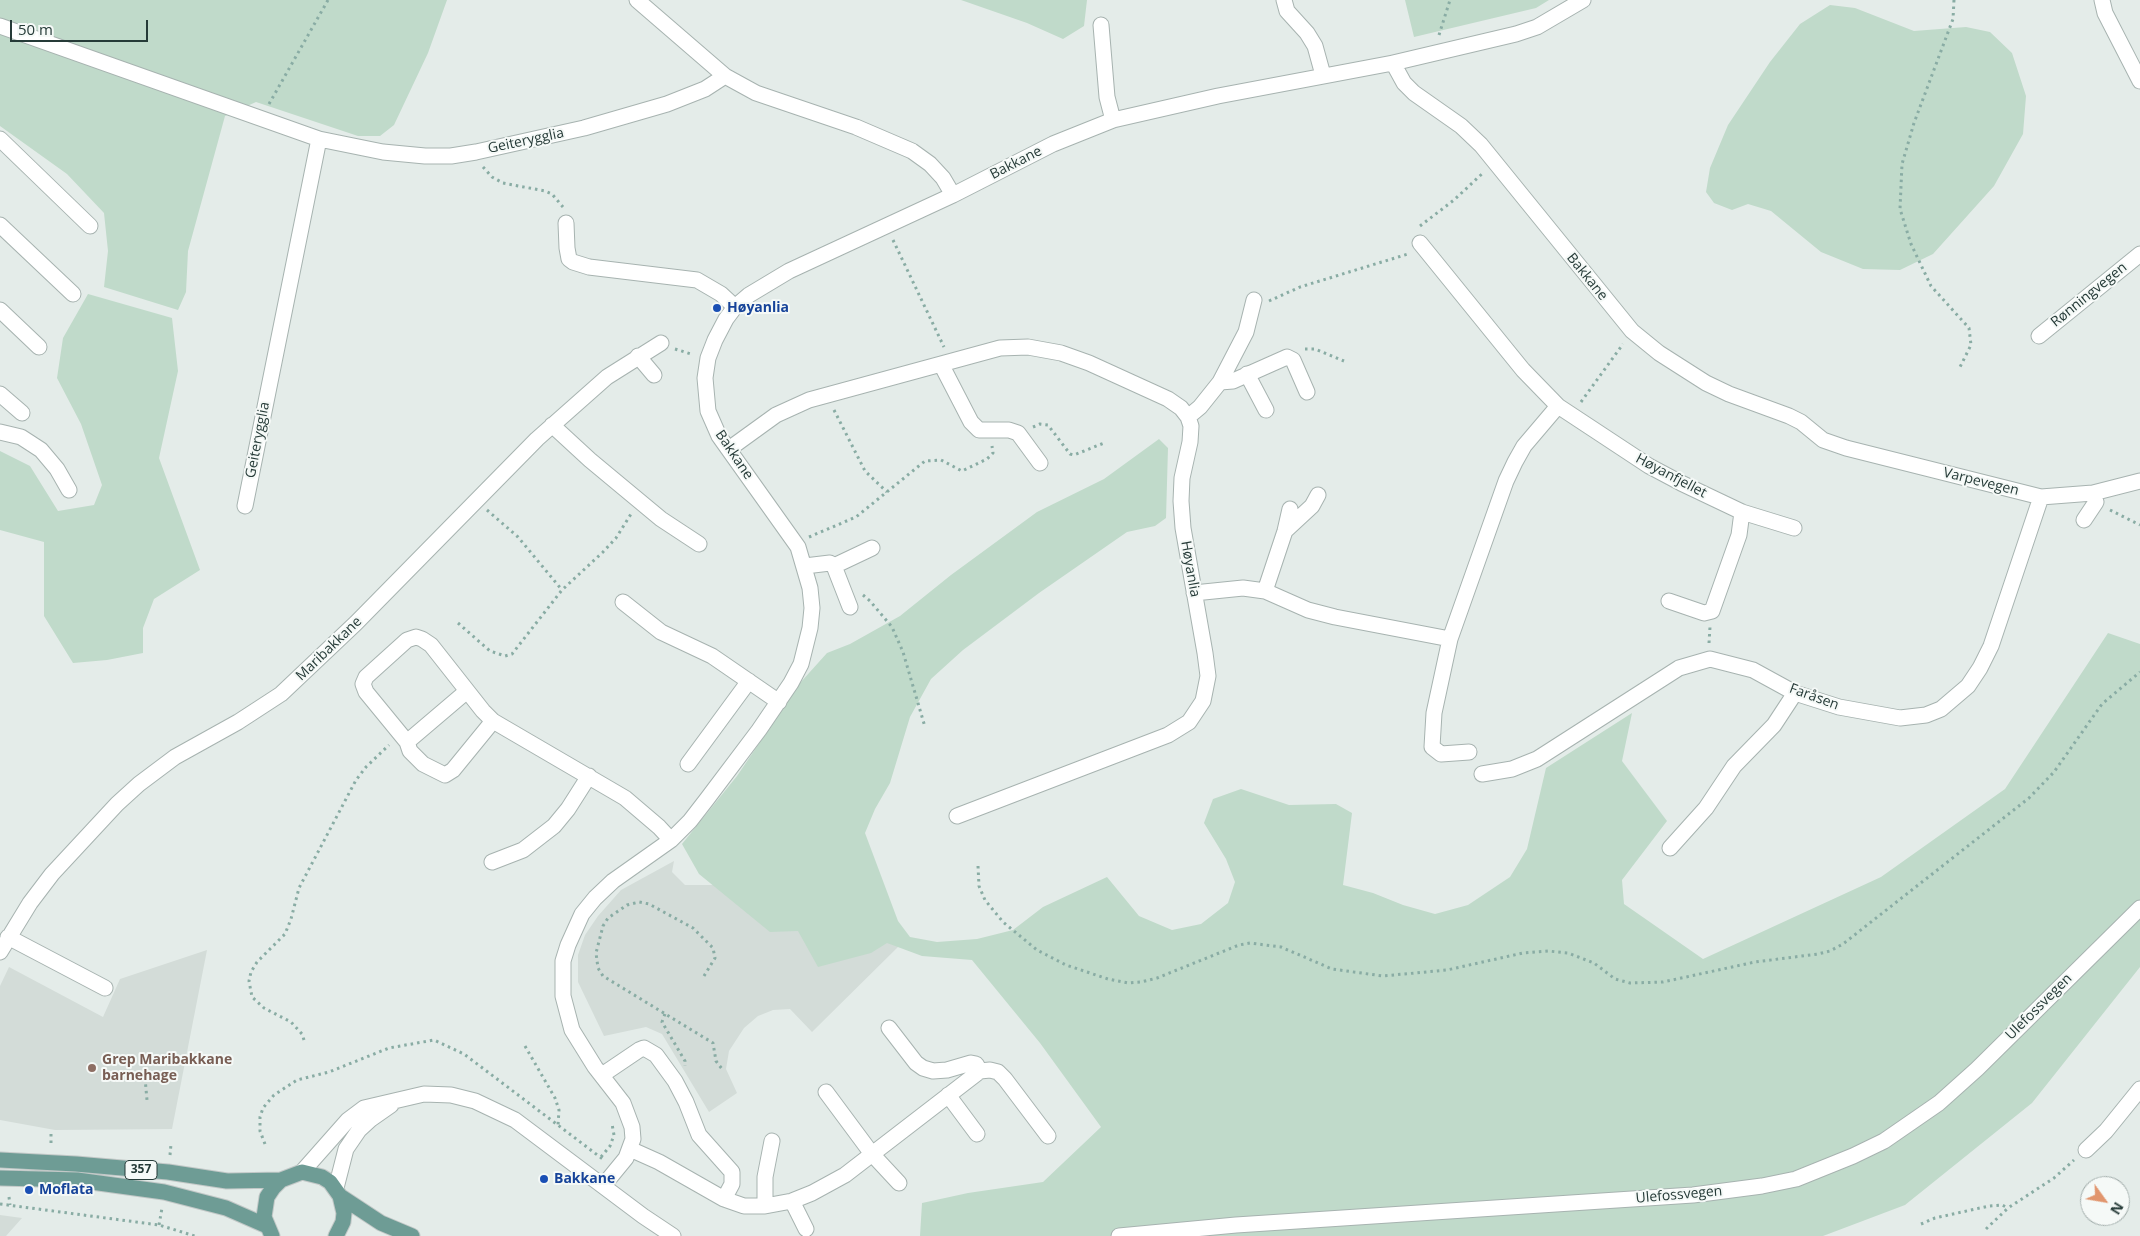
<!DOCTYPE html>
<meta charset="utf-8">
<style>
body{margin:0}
#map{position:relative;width:2140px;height:1236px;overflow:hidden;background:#e4ece9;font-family:"Open Sans",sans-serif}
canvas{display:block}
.north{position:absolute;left:2080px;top:1176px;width:50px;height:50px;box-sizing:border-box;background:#f5f9f7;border:1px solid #a2adab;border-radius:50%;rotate:122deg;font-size:14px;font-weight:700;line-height:20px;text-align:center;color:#263b38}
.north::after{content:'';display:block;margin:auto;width:18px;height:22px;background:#e1956d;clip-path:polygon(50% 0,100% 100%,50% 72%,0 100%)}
.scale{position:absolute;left:10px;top:20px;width:138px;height:22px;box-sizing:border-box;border:2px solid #263b38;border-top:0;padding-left:6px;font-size:15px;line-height:18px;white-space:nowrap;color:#263b38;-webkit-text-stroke:4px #f5f9f7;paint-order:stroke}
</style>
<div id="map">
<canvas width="2140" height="1236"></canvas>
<div class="north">N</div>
<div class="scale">50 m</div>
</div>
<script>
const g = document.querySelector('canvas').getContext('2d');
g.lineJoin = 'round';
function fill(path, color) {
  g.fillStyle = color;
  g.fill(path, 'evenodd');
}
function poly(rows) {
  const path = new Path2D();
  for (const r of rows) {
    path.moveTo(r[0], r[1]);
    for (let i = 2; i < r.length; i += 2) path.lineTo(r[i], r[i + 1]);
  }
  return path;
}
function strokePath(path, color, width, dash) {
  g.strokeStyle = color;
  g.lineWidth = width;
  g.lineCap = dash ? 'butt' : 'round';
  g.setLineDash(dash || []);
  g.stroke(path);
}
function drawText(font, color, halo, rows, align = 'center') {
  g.font = font + ' "Open Sans",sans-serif';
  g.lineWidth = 4;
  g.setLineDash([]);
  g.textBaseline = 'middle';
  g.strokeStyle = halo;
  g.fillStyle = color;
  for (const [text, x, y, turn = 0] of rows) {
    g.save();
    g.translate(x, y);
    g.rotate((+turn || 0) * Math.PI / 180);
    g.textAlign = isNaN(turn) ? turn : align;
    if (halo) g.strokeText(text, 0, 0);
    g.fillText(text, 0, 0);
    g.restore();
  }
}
const built = poly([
 [674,861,672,872,685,885,739,885,899,946,812,1032,790,1009,773,1010,758,1016,744,1028,729,1051,726,1069,737,1093,709,1112,662,1034,646,1027,604,1036,578,982,578,955,585,935,598,916,621,890],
 [207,950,172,1129,55,1130,0,1120,0,986,9,967,103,1017,120,979],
 [0,1215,22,1218,6,1236,0,1236]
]);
const green = poly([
 [0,0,447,0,428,53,394,125,380,136,358,136,256,102,225,116,188,251,186,292,178,310,104,287,108,251,104,213,67,174,0,126],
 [961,0,1087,0,1084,26,1063,39,1027,23],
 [1405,0,1549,0,1536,8,1414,37],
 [1830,5,1855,8,1914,31,1966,27,1990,32,2012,53,2026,96,2023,134,1994,186,1933,254,1900,270,1863,269,1821,252,1771,211,1748,204,1732,210,1714,203,1706,192,1710,168,1728,125,1770,62,1800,24],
 [88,294,172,318,178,371,159,458,200,570,154,599,143,628,143,653,107,660,73,663,44,616,44,542,0,530,0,451,30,466,58,511,94,505,102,485,81,424,57,378,63,338],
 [1159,439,1168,448,1166,518,1155,526,1127,532,1039,593,963,650,931,679,910,717,890,783,875,809,865,833,898,921,910,937,937,942,977,939,1013,930,1043,907,1107,877,1139,916,1172,930,1201,924,1228,903,1235,882,1226,859,1204,823,1213,799,1241,789,1289,805,1336,804,1352,813,1343,885,1373,893,1403,905,1435,914,1468,905,1510,877,1527,849,1546,768,1632,713,1622,761,1667,821,1622,880,1624,904,1703,959,1881,877,2005,789,2108,633,2140,644,2140,967,2032,1103,1905,1205,1823,1236,920,1236,922,1203,968,1193,1043,1182,1101,1127,1040,1043,972,960,922,956,887,943,871,953,818,967,798,931,770,932,699,874,682,844,737,776,800,683,827,653,850,644,900,616,951,575,1037,512,1104,479]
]);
const path = poly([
 [1954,0,1953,19,1914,123,1902,164,1900,209,1911,244,1931,286,1969,328,1971,345,1959,369],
 [1439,35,1450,0],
 [269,104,328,0],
 [483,167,492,177,503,183,545,191,552,194,563,207],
 [1420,226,1454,200,1484,172],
 [893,240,944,347],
 [1269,301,1300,287,1408,254],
 [675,349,691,354],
 [1305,349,1315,349,1344,361],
 [1581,402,1623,344],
 [834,410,865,471,887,492],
 [1033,427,1040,424,1048,425,1070,454,1074,455,1104,443],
 [487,510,518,537,562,590],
 [2110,510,2140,525],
 [809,537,856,517,925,461,941,460,962,471,987,459,993,453,992,446],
 [863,595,870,601,892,627,903,652,925,727],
 [458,623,490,651,505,656,512,654,562,590,603,552,616,538,631,514],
 [1709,643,1710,627],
 [978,866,979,886,985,900,1003,922,1037,950,1066,965,1108,979,1128,983,1141,982,1157,978,1239,945,1250,943,1281,947,1332,969,1383,976,1447,970,1523,953,1548,951,1568,953,1594,963,1615,979,1630,983,1663,982,1755,962,1818,954,1830,951,1843,944,2029,798,2054,772,2102,704,2140,672],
 [704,976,715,958,713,948,693,928,649,904,639,902,627,905,608,918,603,926,596,953,598,968,603,976,713,1043,716,1061,722,1069],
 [665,1014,662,1022,685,1061,685,1066],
 [304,1040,302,1034,291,1022,264,1008,252,997,249,981,251,972,257,962,285,934,291,919,299,888,356,780,366,767,389,745],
 [525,1046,555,1098,559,1110,558,1125],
 [145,1078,147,1100],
 [51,1143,51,1134],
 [265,1144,260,1131,260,1117,263,1108,274,1095,297,1080,329,1072,389,1048,434,1040,464,1054,604,1160],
 [170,1155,171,1144],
 [601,1157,610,1146,614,1135,612,1124],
 [9,1197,10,1205],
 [0,1204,159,1225,195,1236],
 [1921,1224,1935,1218,1989,1206,2002,1205,2008,1208],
 [159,1225,162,1208],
 [1986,1229,2008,1208,2054,1178,2074,1160]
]);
const minor = poly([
 [637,0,725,76,756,93,856,127,912,151,930,164,943,178,953,195],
 [1284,0,1287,11,1307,33,1315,46,1323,75],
 [2102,0,2105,13,2140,81],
 [1101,25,1107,97,1113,120],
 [0,26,319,139,383,152,425,156,451,156,476,152,584,128,667,104,705,89,725,76],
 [1393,63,1404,83,1414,93,1461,126,1481,145,1632,331,1659,353,1706,383,1729,394,1789,416,1801,422,1823,440,1846,448,2041,497,2093,493,2140,481],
 [0,139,90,226],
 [566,223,567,248,569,259,573,262,589,267,697,280,721,294,735,307],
 [0,225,73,294],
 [1420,243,1523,370,1558,406,1649,466,1681,483,1742,512,1794,528],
 [0,310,39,347],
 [2039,336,2140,254],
 [638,356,654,375],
 [941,364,971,422,979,430,1009,430,1018,433,1040,463],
 [1247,374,1266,410],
 [1220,382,1233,381,1287,357,1293,360,1307,392],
 [0,394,22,413],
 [1188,417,1200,407,1220,382,1246,332,1254,300],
 [552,425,590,460,661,519,699,544],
 [0,432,21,437,41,450,57,469,69,490],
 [729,449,776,415,809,400,1000,348,1028,347,1061,353,1089,363,1168,399,1181,408,1188,417,1191,426,1190,442,1182,478,1181,501,1183,528,1205,653,1208,676,1203,701,1189,722,1168,735,957,816],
 [245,506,319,139],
 [2084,520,2096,502,2093,493],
 [1285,531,1312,506,1318,495],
 [805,566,830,563,834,566,850,607],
 [834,566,872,548],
 [1265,591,1285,531,1290,509],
 [1194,593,1243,588,1265,591,1308,610,1335,617,1450,639],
 [1669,601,1704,613,1712,611,1739,535,1742,512],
 [623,602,661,632,712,656,779,702],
 [467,691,407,742,410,751,423,764,445,775,453,770,493,721],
 [407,742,366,692,363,684,366,677,407,640,416,637,422,639,431,645,483,711,493,721,625,798,659,827,671,840],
 [1469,752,1441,754,1432,747,1434,713,1450,639,1506,481,1515,462,1524,446,1558,406],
 [688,764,749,681],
 [1482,774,1512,769,1537,759,1679,668,1710,659,1753,670,1795,693,1839,707,1900,718,1926,715,1941,709,1968,686,1980,668,1991,646,2041,497],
 [1670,848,1706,808,1734,766,1774,725,1795,693],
 [492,862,523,850,554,826,568,809,589,776],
 [8,937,105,988],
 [0,952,30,903,52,874,117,804,139,784,175,757,238,722,281,694,356,623,537,439,607,377,661,343],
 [889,1028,916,1063,923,1068,933,1071,947,1070,971,1063,976,1064,980,1071],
 [602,1075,639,1050,644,1048,656,1055,675,1081,686,1102,699,1135,732,1172,732,1184,724,1199],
 [826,1092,872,1154,899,1183],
 [948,1095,977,1134],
 [630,1149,659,1162,724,1199,744,1206,765,1206,792,1201,812,1193,845,1175,980,1071,990,1070,998,1072,1005,1079,1048,1136],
 [2086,1150,2106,1131,2140,1089],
 [302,1172,348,1120,364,1108,424,1094,451,1095,475,1101,515,1120,643,1216,673,1236],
 [603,1186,626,1158,633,1139,632,1127,623,1103,595,1067,572,1030,563,996,563,961,568,945,582,914,595,898,613,881,671,840,690,821,707,799,759,730,791,683,801,664,810,628,812,608,810,588,798,547,719,436,708,411,705,378,708,358,715,340,726,319,735,307,749,295,789,271,953,195,1053,144,1113,120,1218,96,1393,63,1516,34,1537,27,1583,0],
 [336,1188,346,1149,359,1130,371,1119,391,1105],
 [792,1201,806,1229],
 [765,1206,765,1177,772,1141],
 [1119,1236,1236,1225,1693,1195,1762,1186,1796,1179,1853,1156,1884,1141,1939,1103,1977,1069,2140,908]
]);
const major = poly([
 [0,1160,76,1164,168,1172,227,1181,281,1180],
 [0,1178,77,1180,164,1192,226,1208,267,1226],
 [340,1196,381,1223,412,1236],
 [272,1236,264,1217,267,1197,273,1188,281,1180,302,1172,322,1177,330,1182,340,1196,344,1213,343,1222,336,1236]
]);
const markers = [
 [717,308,5,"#1a4fb4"],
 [92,1068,5,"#8d6e63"],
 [544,1179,5,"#1a4fb4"],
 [29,1190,5,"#1a4fb4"]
];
const shields = [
 [141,1170,32]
];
const shieldNames = [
 ["357",141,1170]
];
const streetNames = [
 ["Geiterygglia",526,141,-12],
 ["Bakkane",1016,163,-27],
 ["Bakkane",1587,277,51],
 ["Rønningvegen",2089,295,-39],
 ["Geiterygglia",258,440,-79],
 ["Bakkane",734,455,56],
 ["Høyanfjellet",1671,476,28],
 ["Varpevegen",1981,482,14],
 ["Høyanlia",1190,569,80],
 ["Maribakkane",329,649,-44],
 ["Faråsen",1814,697,20],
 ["Ulefossvegen",2039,1007,-45],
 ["Ulefossvegen",1679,1195,-5]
];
const transitNames = [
 ["Høyanlia",727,308],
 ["Bakkane",554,1179],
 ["Moflata",39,1190]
];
const educationNames = [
 ["Grep Maribakkane",102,1060],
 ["barnehage",102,1076]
];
fill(built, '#d3dcd8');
fill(green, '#c0daca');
strokePath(minor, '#a7b3b0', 17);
strokePath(major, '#c2c8c7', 17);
strokePath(path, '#89aca4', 3, [2.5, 4]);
strokePath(minor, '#fff', 15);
strokePath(major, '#6e9c95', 15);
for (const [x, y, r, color] of markers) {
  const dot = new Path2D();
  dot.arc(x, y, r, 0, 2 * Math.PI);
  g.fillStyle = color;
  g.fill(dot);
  strokePath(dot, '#f5f9f7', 2);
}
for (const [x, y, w] of shields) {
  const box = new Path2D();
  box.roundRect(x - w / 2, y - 9.5, w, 19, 4);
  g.fillStyle = '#f5f9f7';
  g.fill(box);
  strokePath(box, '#263b38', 1);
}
drawText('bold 12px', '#263b38', null, shieldNames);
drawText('14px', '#263b38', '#f5f9f7', streetNames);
drawText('bold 14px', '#164399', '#f5f9f7', transitNames, 'left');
drawText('bold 14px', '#785e54', '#f5f9f7', educationNames, 'left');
</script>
